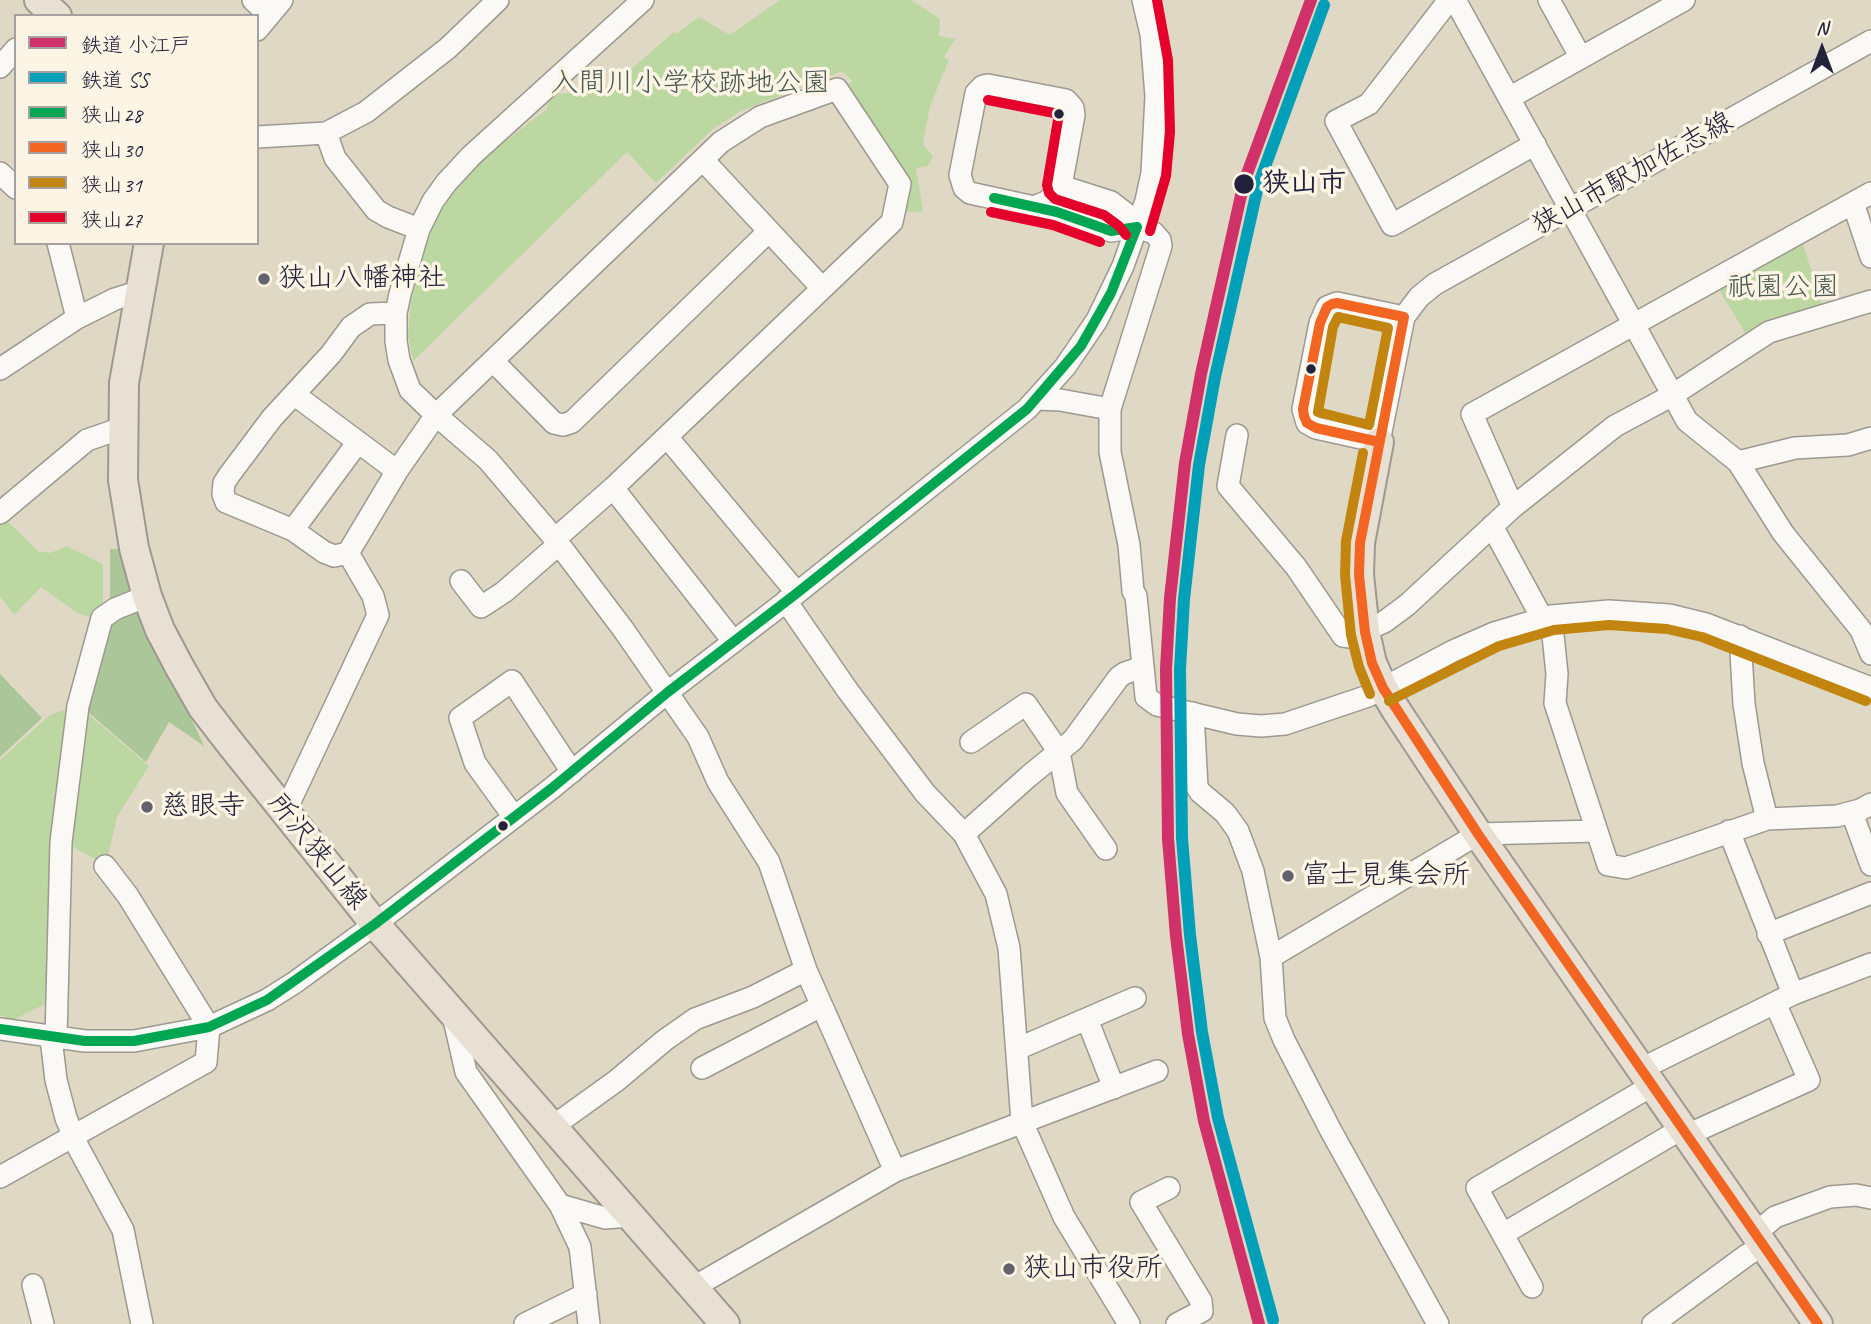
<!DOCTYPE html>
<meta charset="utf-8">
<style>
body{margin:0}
#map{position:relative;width:1871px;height:1324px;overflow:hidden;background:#dfd8c4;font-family:Caveat,"Klee One",sans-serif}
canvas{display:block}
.legend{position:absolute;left:14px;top:14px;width:245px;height:231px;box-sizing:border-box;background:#fcf5e5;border:2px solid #a5a1a1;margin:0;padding:9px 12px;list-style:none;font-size:21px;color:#22223b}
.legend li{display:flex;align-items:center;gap:14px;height:35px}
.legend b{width:35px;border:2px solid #a5a1a1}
.north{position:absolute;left:1787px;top:14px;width:70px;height:70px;-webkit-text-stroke:5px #fcf5e5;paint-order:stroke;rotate:0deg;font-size:19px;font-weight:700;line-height:28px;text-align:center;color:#22223b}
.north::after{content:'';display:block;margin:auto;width:24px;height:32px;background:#22223b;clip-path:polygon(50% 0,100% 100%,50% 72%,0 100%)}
</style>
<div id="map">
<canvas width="1871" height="1324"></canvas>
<ul class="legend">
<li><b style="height:9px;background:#d13169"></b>鉄道 小江戸</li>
<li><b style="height:9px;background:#029fb8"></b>鉄道 SS</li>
<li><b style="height:9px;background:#00a651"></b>狭山28</li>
<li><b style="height:9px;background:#f26522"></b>狭山30</li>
<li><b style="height:9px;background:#c2850f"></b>狭山31</li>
<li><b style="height:9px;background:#e4002b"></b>狭山27</li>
</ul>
<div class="north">N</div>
</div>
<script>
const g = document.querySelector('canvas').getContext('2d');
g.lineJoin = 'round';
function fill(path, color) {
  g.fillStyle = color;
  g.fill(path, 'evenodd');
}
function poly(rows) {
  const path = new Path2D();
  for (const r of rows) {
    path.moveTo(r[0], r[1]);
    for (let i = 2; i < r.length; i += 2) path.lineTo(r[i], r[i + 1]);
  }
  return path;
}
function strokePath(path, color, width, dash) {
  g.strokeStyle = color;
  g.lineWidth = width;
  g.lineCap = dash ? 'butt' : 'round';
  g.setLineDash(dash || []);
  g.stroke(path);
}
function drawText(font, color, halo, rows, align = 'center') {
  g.font = font + ' Caveat,"Klee One",sans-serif';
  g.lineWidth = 7;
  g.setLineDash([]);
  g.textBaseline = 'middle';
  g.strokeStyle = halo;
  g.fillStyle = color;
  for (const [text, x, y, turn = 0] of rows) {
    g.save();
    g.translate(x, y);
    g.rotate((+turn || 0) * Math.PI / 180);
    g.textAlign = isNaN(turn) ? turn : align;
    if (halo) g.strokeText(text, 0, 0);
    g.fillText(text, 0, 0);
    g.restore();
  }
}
const green = poly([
 [780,0,911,0,940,19,939,36,955,39,944,57,949,60,930,106,923,143,933,157,928,166,916,168,923,212,901,211,845,86,853,81,842,71,741,111,713,129,656,183,627,152,413,361,408,335,411,301,427,236,438,211,453,188,477,163,547,109,548,101,555,94,586,92,614,84,674,32,676,34,699,17,730,35],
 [1802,241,1823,308,1747,336,1718,288],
 [5,519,38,551,50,553,67,546,103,564,103,608,95,619,77,613,41,587,14,615,0,596,0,522],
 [77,706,53,1000,13,1020,0,1015,0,760,50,715],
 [80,707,149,766,117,817,106,865,62,841]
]);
const forest = poly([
 [110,549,119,549,123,552,136,596,110,603],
 [139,606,204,746,169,722,146,762,81,706,105,619],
 [0,674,42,718,0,757]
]);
const minor = poly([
 [253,0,269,15],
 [643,0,471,156,446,183,433,201,419,229,400,294,396,313,396,341,399,360,410,390,436,415,488,460,555,539,623,629,698,737,718,782,769,862,806,970,895,1171],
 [1449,0,1369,104,1336,121,1392,225,1535,144],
 [1455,0,1687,421,1738,462,1783,533,1861,630,1871,654],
 [1549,0,1581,58],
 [257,30,282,0],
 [0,67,16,49],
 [1509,98,1684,0],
 [326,133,335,158,376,210,388,217,419,229],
 [257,137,326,133,366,112,448,48,498,0],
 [703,160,822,288],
 [0,173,16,188],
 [1061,186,1111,202,1129,216,1137,227],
 [1853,203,1871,257],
 [1034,207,1046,202,1056,194,1061,186,1074,115,1073,108,1066,100,988,85,983,86,976,93,960,175,964,188,970,193,1057,212,1111,231,1137,227,1154,233,1160,240,1161,246,1110,409,1060,400,1036,399],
 [58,243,77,318],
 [396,313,370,314,351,327,331,354,272,418,230,474,224,483,223,494,226,502,293,530,324,552,334,556,348,553,397,471,436,415,721,142,760,117,837,89,900,184,892,222,613,488,555,539],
 [1404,317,1337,303,1327,307,1320,323,1303,409,1307,423,1316,428,1379,442,1404,317,1419,297,1435,284,1871,41],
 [493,361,554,423,563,425,572,422,769,231],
 [0,369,77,318,115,299,141,291],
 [295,395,397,471],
 [1110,409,1110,452,1129,545,1133,591,1136,596,1146,697,1157,705,1237,724,1261,726,1285,724,1368,696,1453,651,1494,633,1551,616,1609,611,1669,615,1706,624,1871,688],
 [1237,435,1228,486,1296,567,1343,636,1350,637,1384,622,1407,605,1513,507,1615,426,1671,396,1769,332,1871,301],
 [667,437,797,593],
 [1738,462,1795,448,1848,445,1871,438],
 [613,488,733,641],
 [1513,507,1472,414,1871,193],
 [0,513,87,440,122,428],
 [1492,526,1542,618],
 [293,530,358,442],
 [461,581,481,607,504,592,559,544],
 [786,601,848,691,925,793,964,834,996,894,1009,948,1022,1122,1064,1217,1129,1324],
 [1551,616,1557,674,1555,703,1608,865,1626,868,1767,819,1837,816,1860,810,1871,804],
 [1740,636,1744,704,1753,763,1767,819],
 [1193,713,1197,787,1200,792,1225,813,1238,831,1253,871,1271,957,1275,1018,1284,1040,1331,1131,1438,1324],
 [971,742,1026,704,1059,752,1067,793,1106,849],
 [285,812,378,615,373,596,348,553],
 [1852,813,1871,865],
 [514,817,475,763,460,718,512,681,572,772],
 [1729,831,1793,994],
 [964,834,1029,776,1073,740,1119,677,1125,673,1143,667],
 [1768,934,1871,893],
 [1271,957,1478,834,1596,831],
 [453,1015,466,1072,560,1205,605,1218,630,1216],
 [1087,1019,1114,1088],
 [0,1029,85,1041,134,1041,209,1027,267,1000,294,983,375,924,552,788,668,692,797,593,1027,409,1065,367,1097,320,1123,266,1146,201,1152,173,1156,96,1151,34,1143,0],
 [51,1038,56,1080,66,1118,78,1147,123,1230,142,1324],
 [56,1038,61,842,78,706,102,618,115,609,147,596],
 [1017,1049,1135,998],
 [702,1068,821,1006],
 [1641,1069,1793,994,1871,964],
 [552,1127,616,1081,665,1040,695,1019,753,997,806,970],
 [1687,1135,1809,1080,1775,1003],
 [0,1177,206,1062,209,1027,128,896,105,866],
 [1169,1188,1141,1202,1201,1301,1202,1311,1177,1324],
 [560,1205,580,1247,589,1324],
 [1756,1233,1775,1217,1830,1197,1856,1195,1871,1198],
 [1503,1234,1683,1128],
 [33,1285,43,1324],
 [694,1287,895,1171,1157,1071],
 [1532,1287,1477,1188,1653,1085],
 [525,1324,586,1294],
 [1653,1324,1747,1255,1764,1245]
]);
const major = poly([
 [39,0,57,16],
 [149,243,124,383,123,480,134,548,147,596,160,630,179,666,203,708,230,743,375,924,725,1324],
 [1379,442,1360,543,1359,575,1365,632,1372,663,1383,688,1396,710,1478,834,1818,1324]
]);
const bus1 = poly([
 [0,1029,85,1041,134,1041,209,1027,267,1000,375,924,552,788,668,692,797,593,1027,409,1081,346,1111,293,1137,227,1111,231,1057,212,994,198]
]);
const bus2 = poly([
 [1379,442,1316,428,1307,423,1304,416,1303,409,1320,323,1327,307,1332,304,1337,303,1404,317,1360,543,1359,575,1365,632,1372,663,1383,688,1478,834,1818,1324]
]);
const bus3 = poly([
 [1338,317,1388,328,1369,425,1318,412,1333,327,1338,317],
 [1363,453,1346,541,1345,575,1351,635,1359,667,1370,694],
 [1389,701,1499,646,1554,630,1609,625,1667,629,1702,637,1866,701]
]);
const bus4 = poly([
 [988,100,1059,114,1047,185,1049,193,1055,199,1104,215,1119,226,1126,235],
 [991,212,1053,225,1100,242],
 [1150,231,1166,176,1170,132,1168,60,1157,0]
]);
const rail1 = poly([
 [1259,1324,1204,1121,1188,1034,1176,936,1168,839,1166,669,1170,598,1185,463,1201,374,1244,182,1311,0]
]);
const rail2 = poly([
 [1273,1320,1218,1118,1202,1032,1190,935,1182,838,1180,669,1184,599,1199,465,1215,377,1258,186,1324,5]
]);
const markers = [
 [1059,114,6,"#22223b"],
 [1244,184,11,"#22223b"],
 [264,279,7,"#64626b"],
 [1311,369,6,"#22223b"],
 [147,807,7,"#64626b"],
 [503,826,6,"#22223b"],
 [1288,876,7,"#64626b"],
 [1009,1269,7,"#64626b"]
];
const parkNames = [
 ["入間川小学校跡地公園",690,84],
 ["祇園公園",1783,288]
];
const streetNames = [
 ["狭山市駅加佐志線",1633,174,-29],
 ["所沢狭山線",317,852,51]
];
const stopNames = [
 ["狭山市",1262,184]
];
const poiNames = [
 ["狭山八幡神社",278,279],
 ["慈眼寺",161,807],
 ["富士見集会所",1302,876],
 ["狭山市役所",1023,1269]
];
fill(green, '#bdd7a3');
fill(forest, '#abc698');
strokePath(minor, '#9d9990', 24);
strokePath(major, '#9d9990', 32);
strokePath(minor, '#faf9f6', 21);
strokePath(major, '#e9e0d4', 28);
strokePath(bus1, '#00a651', 10);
strokePath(bus2, '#f26522', 10);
strokePath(bus3, '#c2850f', 10);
strokePath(bus4, '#e4002b', 10);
strokePath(rail1, '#d13169', 12);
strokePath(rail2, '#029fb8', 12);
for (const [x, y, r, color] of markers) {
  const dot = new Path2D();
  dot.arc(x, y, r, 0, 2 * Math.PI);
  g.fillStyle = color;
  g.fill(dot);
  strokePath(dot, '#fcf5e5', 2.5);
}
drawText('28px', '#485852', '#fcf5e5', parkNames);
drawText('28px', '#22223b', '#fcf5e5', streetNames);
drawText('bold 28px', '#22223b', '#fcf5e5', stopNames, 'left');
drawText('28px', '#22223b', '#fcf5e5', poiNames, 'left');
</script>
